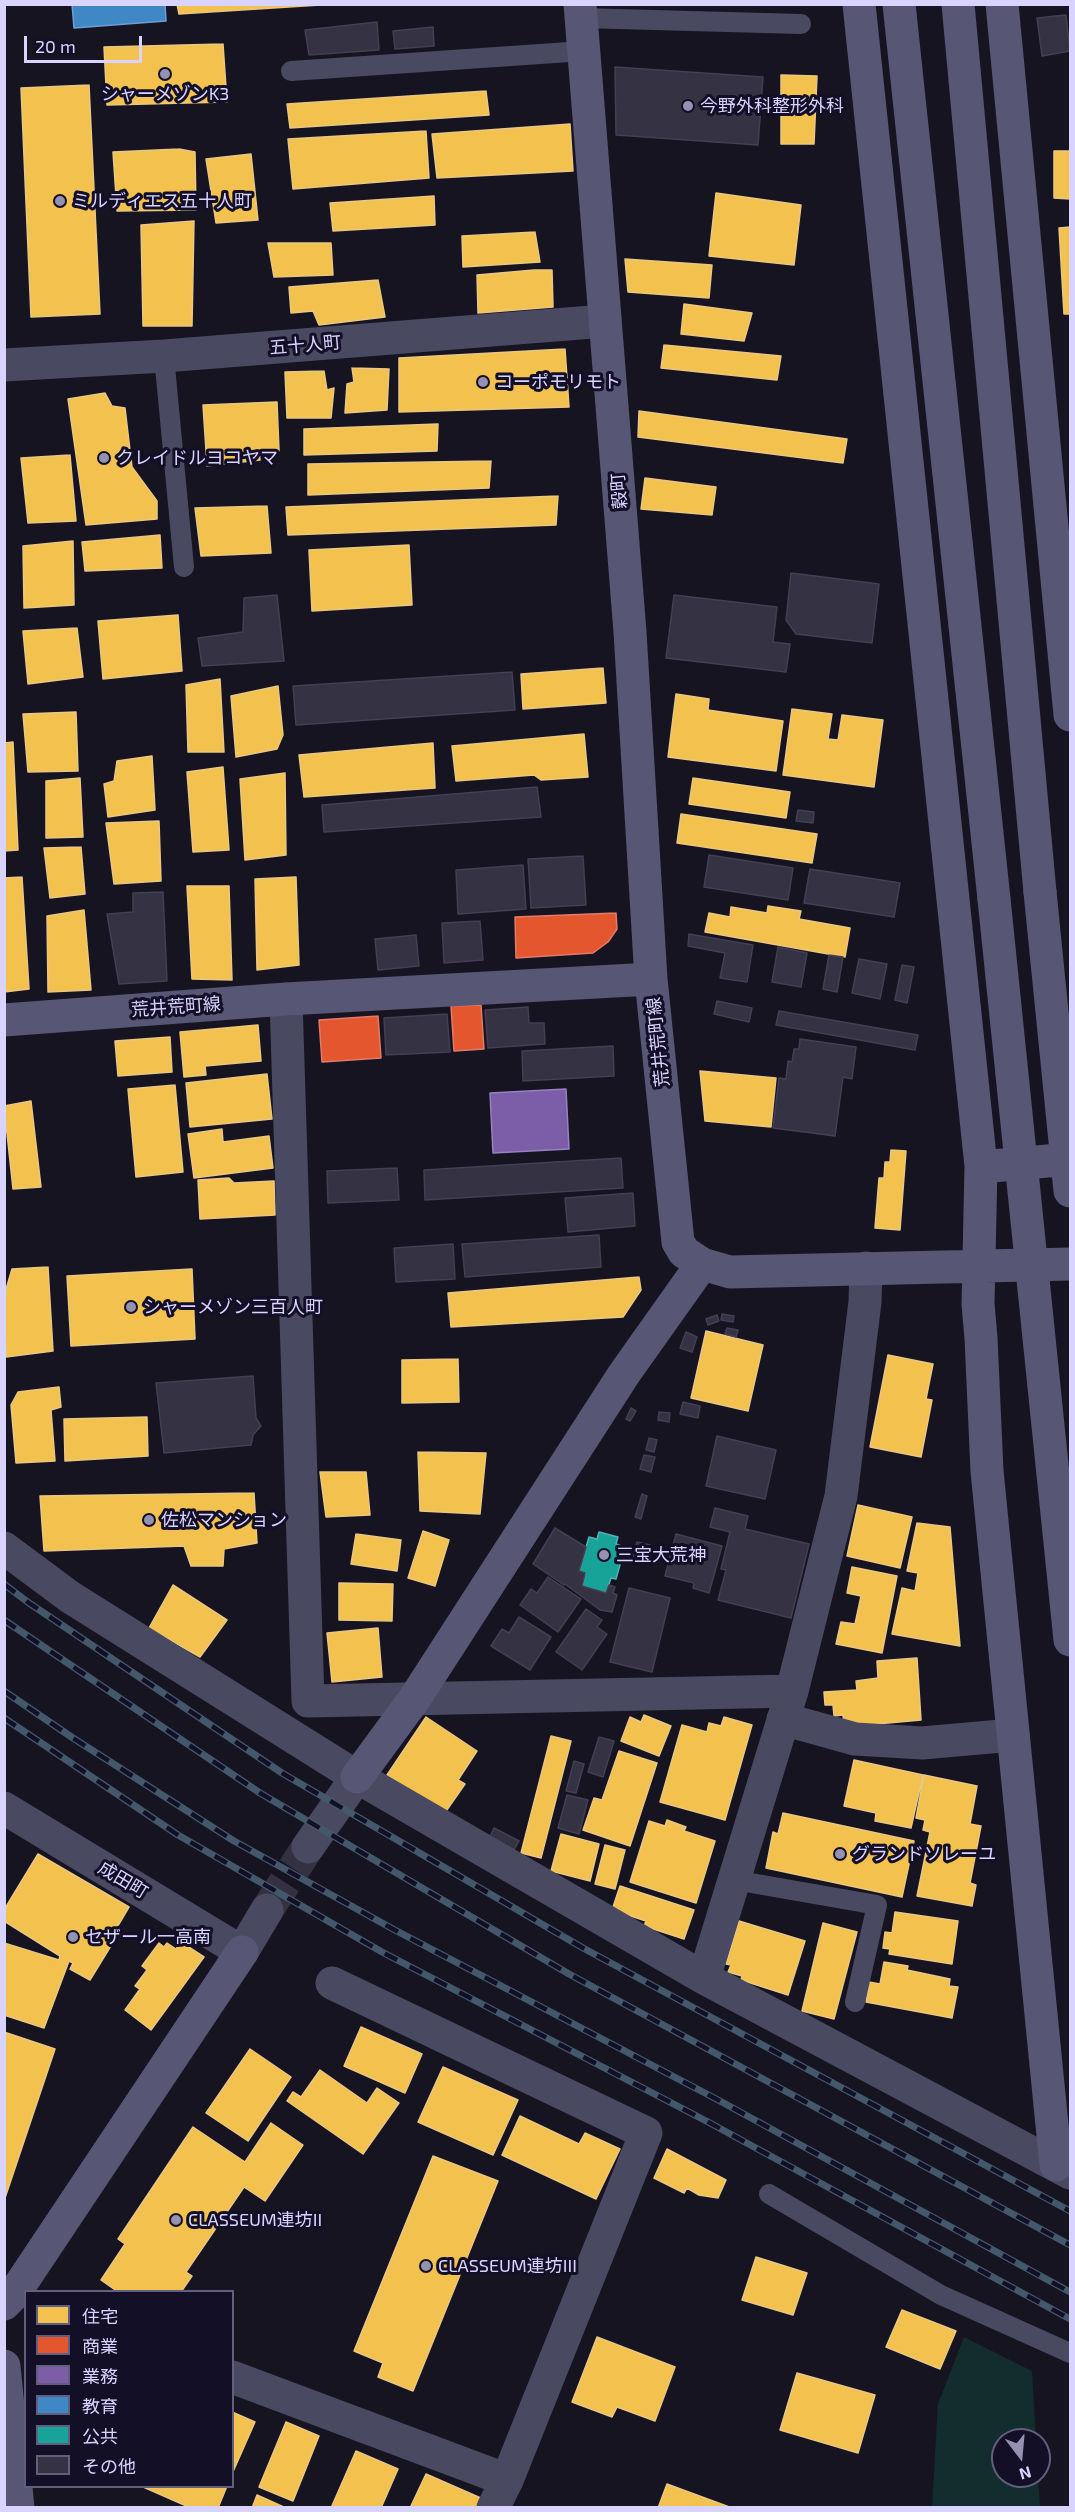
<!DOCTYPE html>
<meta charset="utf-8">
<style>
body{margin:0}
#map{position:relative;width:1075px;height:2512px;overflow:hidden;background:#161421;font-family:"Exo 2","Noto Sans JP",sans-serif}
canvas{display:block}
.frame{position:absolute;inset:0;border:6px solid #d9d4ff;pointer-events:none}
.legend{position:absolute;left:24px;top:2290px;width:210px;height:198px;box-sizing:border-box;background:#130f26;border:2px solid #625e7d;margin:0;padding:8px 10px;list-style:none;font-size:18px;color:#d9d4ff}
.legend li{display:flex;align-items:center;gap:12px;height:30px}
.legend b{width:30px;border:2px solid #625e7d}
.north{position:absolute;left:991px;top:2428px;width:60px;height:60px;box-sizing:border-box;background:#130f26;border:2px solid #625e7d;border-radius:50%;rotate:164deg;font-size:16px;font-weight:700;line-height:24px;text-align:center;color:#d9d4ff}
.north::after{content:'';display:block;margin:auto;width:21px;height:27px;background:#9591b1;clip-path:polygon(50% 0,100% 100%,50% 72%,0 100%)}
.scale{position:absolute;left:24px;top:36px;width:118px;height:27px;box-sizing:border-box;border:3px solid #d9d4ff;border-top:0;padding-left:8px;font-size:18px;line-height:21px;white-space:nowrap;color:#d9d4ff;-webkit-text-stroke:4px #130f26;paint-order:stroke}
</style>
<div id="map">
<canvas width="1075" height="2512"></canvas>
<div class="frame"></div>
<ul class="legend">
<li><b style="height:16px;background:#f2c14e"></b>住宅</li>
<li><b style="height:16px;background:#e4572e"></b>商業</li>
<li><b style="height:16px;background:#7b5ea7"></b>業務</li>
<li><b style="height:16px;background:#3f88c5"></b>教育</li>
<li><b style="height:16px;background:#17a398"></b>公共</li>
<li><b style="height:16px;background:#343243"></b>その他</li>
</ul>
<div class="north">N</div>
<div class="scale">20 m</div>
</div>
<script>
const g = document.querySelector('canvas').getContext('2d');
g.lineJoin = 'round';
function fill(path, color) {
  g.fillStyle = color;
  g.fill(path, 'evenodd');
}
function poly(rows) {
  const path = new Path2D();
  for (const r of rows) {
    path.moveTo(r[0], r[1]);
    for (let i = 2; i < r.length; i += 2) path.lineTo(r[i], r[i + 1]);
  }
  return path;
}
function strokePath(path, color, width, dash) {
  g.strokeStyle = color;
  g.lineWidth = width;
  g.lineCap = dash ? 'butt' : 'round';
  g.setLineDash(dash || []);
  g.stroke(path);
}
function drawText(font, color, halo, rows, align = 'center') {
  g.font = font + ' "Exo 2","Noto Sans JP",sans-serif';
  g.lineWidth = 6;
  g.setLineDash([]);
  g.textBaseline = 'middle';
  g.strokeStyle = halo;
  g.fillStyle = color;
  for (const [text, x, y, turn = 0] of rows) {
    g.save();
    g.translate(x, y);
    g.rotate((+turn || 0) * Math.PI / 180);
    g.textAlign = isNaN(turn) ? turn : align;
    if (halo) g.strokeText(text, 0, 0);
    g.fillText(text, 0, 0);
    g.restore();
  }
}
const green = poly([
 [964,2337,1032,2371,1036,2440,1003,2440,1003,2476,1038,2476,1040,2507,932,2507,938,2404]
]);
const homes = poly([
 [177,4,336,4,179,14,177,4],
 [223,44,227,102,107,105,104,47,223,44],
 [781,75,817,76,814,144,781,144,781,75],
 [89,85,100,314,31,317,21,88,89,85],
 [486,91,489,115,290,128,287,104,486,91],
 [570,124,573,171,437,178,432,134,570,124],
 [426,131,429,178,293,189,288,139,426,131],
 [179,149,195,152,196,210,117,211,113,152,179,149],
 [1054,151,1070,151,1070,199,1054,198,1054,151],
 [251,154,258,220,216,223,206,159,251,154],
 [716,193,801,205,794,265,709,256,716,193],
 [434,196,435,225,333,231,330,203,434,196],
 [194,221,192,326,143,326,141,225,194,221],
 [1070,227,1070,314,1064,314,1059,228,1070,227],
 [535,232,540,262,463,267,462,236,535,232],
 [268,243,331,243,333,275,274,277,268,243],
 [625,259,712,265,709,298,628,292,625,259],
 [534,270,552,270,553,307,478,313,477,275,534,270],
 [378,280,385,317,319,325,313,311,291,313,289,287,378,280],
 [684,304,752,313,744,341,681,334,684,304],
 [664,345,781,356,777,380,661,368,664,345],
 [565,349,569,407,399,412,399,358,565,349],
 [352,368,389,369,387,410,345,413,347,384,354,382,352,368],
 [324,371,327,390,334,388,331,418,287,418,285,372,324,371],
 [105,393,112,406,125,408,132,467,157,501,157,519,86,525,68,399,105,393],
 [277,402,279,451,259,450,260,460,207,466,203,405,277,402],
 [639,411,847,439,843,463,638,437,639,411],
 [438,424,437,451,304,455,304,429,438,424],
 [70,455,76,521,28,523,21,458,70,455],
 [491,461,489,488,308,495,308,464,491,461],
 [645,478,716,487,712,515,641,509,645,478],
 [558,496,556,525,288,535,286,507,558,496],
 [267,506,271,553,201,556,195,508,267,506],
 [160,535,162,568,85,571,82,542,160,535],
 [73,541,74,605,24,608,23,546,73,541],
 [409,545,412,605,312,611,309,550,409,545],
 [178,615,182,671,103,679,98,621,178,615],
 [77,628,83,677,28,684,23,631,77,628],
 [603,668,606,703,523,709,521,674,603,668],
 [220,679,224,752,188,752,186,685,220,679],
 [278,686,283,735,277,749,236,757,231,696,278,686],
 [676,694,709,699,708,710,783,721,776,771,668,757,676,694],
 [792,709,832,714,828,739,838,740,842,715,883,720,874,787,783,775,792,709],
 [76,712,78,771,28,772,23,714,76,712],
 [584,734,588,777,541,780,534,775,456,781,452,746,584,734],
 [13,742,18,850,4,851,4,743,13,742],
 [433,743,435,788,304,797,299,755,433,743],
 [152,756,155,810,108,817,104,784,114,781,117,761,152,756],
 [223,767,229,850,193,852,187,772,223,767],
 [285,773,286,855,245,860,240,779,285,773],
 [80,778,83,837,46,838,46,781,80,778],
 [693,778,790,792,786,818,689,804,693,778],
 [681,814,817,834,812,863,677,843,681,814],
 [159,821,161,881,114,884,106,823,159,821],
 [81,847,85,894,50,898,44,848,81,847],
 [22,877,29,989,4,992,4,878,22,877],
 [296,877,299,965,257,970,255,879,296,877],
 [187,886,229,886,232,980,192,979,187,886],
 [768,906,801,911,799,919,850,928,845,957,705,932,709,913,730,917,731,907,767,913,768,906],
 [84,910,91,990,48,992,47,916,84,910],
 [258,1025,261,1061,205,1066,206,1075,184,1077,180,1032,258,1025],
 [170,1037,172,1072,118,1076,115,1041,170,1037],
 [700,1071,776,1078,771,1127,705,1121,700,1071],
 [267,1074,272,1119,190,1127,186,1083,267,1074],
 [175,1085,183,1172,136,1177,128,1089,175,1085],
 [31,1101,41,1187,13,1189,4,1106,31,1101],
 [222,1129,223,1142,269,1136,273,1168,194,1178,188,1134,222,1129],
 [891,1150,906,1151,900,1230,875,1228,879,1178,884,1178,885,1162,890,1162,891,1150],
 [229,1178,234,1183,274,1181,275,1215,200,1219,198,1180,229,1178],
 [48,1267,53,1351,6,1357,4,1296,12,1269,48,1267],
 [192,1269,195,1339,71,1346,67,1276,192,1269],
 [639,1277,641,1290,623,1317,451,1327,448,1293,639,1277],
 [706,1331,763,1345,748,1411,691,1398,706,1331],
 [888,1355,933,1364,926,1399,932,1400,921,1457,870,1447,888,1355],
 [458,1359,459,1402,402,1403,402,1360,458,1359],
 [59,1387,61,1407,51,1410,55,1461,16,1463,11,1405,18,1392,59,1387],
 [147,1417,148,1456,65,1461,64,1419,147,1417],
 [418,1452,486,1453,480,1514,420,1511,418,1452],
 [320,1472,366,1472,370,1515,326,1517,320,1472],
 [254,1493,257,1543,224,1549,223,1566,191,1566,184,1546,44,1551,40,1496,254,1493],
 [858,1505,912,1517,900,1568,847,1556,858,1505],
 [917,1523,950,1527,960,1646,892,1634,902,1588,915,1591,918,1573,907,1571,917,1523],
 [423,1531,449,1540,435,1586,408,1578,423,1531],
 [356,1534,401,1540,397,1571,351,1564,356,1534],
 [852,1567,897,1576,882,1653,836,1644,841,1622,855,1624,861,1596,847,1593,852,1567],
 [339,1583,393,1584,392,1621,339,1620,339,1583],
 [173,1585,227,1620,200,1657,149,1628,173,1585],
 [378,1628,382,1677,332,1682,327,1633,378,1628],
 [917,1658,921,1720,844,1727,843,1715,834,1716,833,1705,825,1705,824,1692,857,1690,856,1681,878,1678,877,1661,917,1658],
 [644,1715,671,1726,659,1756,621,1741,630,1717,641,1722,644,1715],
 [426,1717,477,1751,458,1780,465,1784,444,1814,387,1775,426,1717],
 [724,1717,752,1725,725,1820,660,1802,682,1725,707,1732,709,1723,721,1726,724,1717],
 [551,1736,571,1741,541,1858,521,1853,551,1736],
 [619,1751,657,1763,630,1846,583,1830,594,1798,602,1800,619,1751],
 [854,1760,923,1775,911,1828,875,1821,876,1813,844,1806,854,1760],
 [924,1775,977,1786,970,1824,981,1826,970,1883,976,1885,972,1906,917,1896,930,1832,923,1830,925,1820,916,1818,924,1775],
 [783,1813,914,1841,902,1897,766,1868,773,1832,778,1834,783,1813],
 [667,1820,686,1827,684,1831,715,1841,696,1903,630,1882,649,1821,665,1826,667,1820],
 [561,1834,599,1844,590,1881,551,1871,561,1834],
 [605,1845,625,1850,615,1889,595,1884,605,1845],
 [38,1854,129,1907,116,1929,120,1931,90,1980,70,1969,73,1963,69,1961,44,2028,4,2015,4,1943,59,1960,60,1956,4,1921,4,1910,38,1854],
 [620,1886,694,1910,684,1939,644,1926,646,1921,612,1910,620,1886],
 [895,1912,958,1921,952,1964,889,1954,890,1949,883,1948,885,1932,892,1933,895,1912],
 [739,1921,805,1941,788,1995,741,1980,742,1976,728,1972,731,1965,726,1964,739,1921],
 [823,1923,857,1932,834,2019,802,2011,823,1923],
 [181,1942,204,1957,151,2030,125,2010,140,1989,135,1986,147,1970,142,1966,159,1943,164,1947,167,1943,176,1949,181,1942],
 [884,1962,908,1966,907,1970,950,1979,949,1986,958,1987,952,2018,866,2002,869,1982,880,1984,884,1962],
 [361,2027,422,2054,405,2093,344,2066,361,2027],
 [4,2032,55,2049,4,2201,4,2032],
 [250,2049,291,2077,248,2141,206,2113,250,2049],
 [443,2067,518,2100,493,2155,418,2122,443,2067],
 [320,2070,367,2103,377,2088,399,2103,363,2154,287,2101,293,2092,301,2097,320,2070],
 [520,2116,579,2144,585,2133,620,2149,596,2199,502,2155,520,2116],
 [271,2123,303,2145,265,2201,244,2187,186,2272,192,2276,181,2292,118,2292,101,2280,125,2244,118,2239,193,2127,245,2162,271,2123],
 [667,2149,726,2180,718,2198,699,2195,687,2188,684,2193,654,2178,667,2149],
 [433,2156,498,2181,413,2391,378,2377,383,2363,354,2351,433,2156],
 [756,2257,807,2273,793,2315,742,2300,756,2257],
 [902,2310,956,2331,940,2369,886,2347,902,2310],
 [597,2337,675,2367,655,2421,617,2407,612,2417,572,2402,597,2337],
 [797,2373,875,2395,858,2453,780,2430,797,2373],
 [232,2412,255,2422,232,2474,232,2412],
 [286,2422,319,2436,293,2501,259,2487,286,2422],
 [356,2451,398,2469,381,2508,331,2508,356,2451],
 [426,2474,483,2499,479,2508,410,2508,426,2474],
 [667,2484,732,2508,658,2508,667,2484],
 [141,2486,227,2486,218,2508,191,2508,141,2486],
 [257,2495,286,2508,252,2508,257,2495]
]);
const shops = poly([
 [616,913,617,929,608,942,593,953,516,958,515,917,616,913],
 [481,1005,484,1049,454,1051,451,1006,481,1005],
 [378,1016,381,1058,322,1062,319,1020,378,1016]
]);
const offices = poly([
 [566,1089,569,1149,493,1153,490,1093,566,1089]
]);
const schools = poly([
 [72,4,165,4,166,21,74,28,72,4]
]);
const public = poly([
 [599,1532,618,1537,616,1544,625,1547,616,1579,611,1578,606,1593,582,1586,585,1573,579,1571,589,1537,597,1539,599,1532]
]);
const building = poly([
 [1066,15,1070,51,1042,56,1037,18,1066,15],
 [377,22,379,50,309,55,305,30,377,22],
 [433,27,434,46,395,49,393,31,433,27],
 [615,67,763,77,758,145,616,135,615,67],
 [791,573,879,584,872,643,796,634,786,620,791,573],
 [277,595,284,661,202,666,198,638,243,632,244,598,277,595],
 [674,595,777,607,773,642,790,644,786,672,666,658,674,595],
 [512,672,515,710,296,725,293,686,512,672],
 [537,787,541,817,324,832,322,805,537,787],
 [798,810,814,812,813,823,796,821,798,810],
 [709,855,793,868,788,900,704,887,709,855],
 [583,856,586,905,531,908,528,859,583,856],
 [523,865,526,909,458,914,456,870,523,865],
 [810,869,900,883,894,917,804,903,810,869],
 [163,892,167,981,119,984,107,914,133,912,133,893,163,892],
 [480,921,483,960,444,963,442,923,480,921],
 [689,934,753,945,747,982,720,978,725,953,688,946,689,934],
 [416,935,419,966,378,970,375,939,416,935],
 [778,947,807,953,801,987,772,982,778,947],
 [829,955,843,957,837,992,823,989,829,955],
 [859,959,887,964,880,999,852,993,859,959],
 [902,965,914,967,907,1003,895,1000,902,965],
 [717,1001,752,1008,749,1022,714,1014,717,1001],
 [528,1007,529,1023,544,1023,545,1044,488,1048,485,1010,528,1007],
 [779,1011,918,1035,915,1050,776,1025,779,1011],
 [447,1014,450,1052,386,1055,384,1018,447,1014],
 [800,1039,856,1047,852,1079,843,1077,835,1136,773,1128,779,1078,786,1079,788,1061,792,1062,794,1049,799,1049,800,1039],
 [613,1046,614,1076,523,1081,522,1051,613,1046],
 [621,1158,623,1188,425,1200,424,1170,621,1158],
 [397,1168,399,1200,328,1203,327,1171,397,1168],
 [633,1193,635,1226,568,1232,565,1198,633,1193],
 [599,1235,601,1267,465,1277,462,1244,599,1235],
 [453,1244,455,1279,396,1282,394,1248,453,1244],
 [722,1314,734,1316,733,1322,721,1320,722,1314],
 [717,1315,719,1321,708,1325,706,1319,717,1315],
 [727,1328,738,1330,736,1337,725,1334,727,1328],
 [686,1332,697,1337,692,1352,680,1348,686,1332],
 [253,1376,256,1418,261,1426,253,1435,251,1445,164,1453,156,1383,253,1376],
 [683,1402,700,1406,698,1418,680,1414,683,1402],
 [631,1408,636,1411,630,1421,626,1419,631,1408],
 [659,1412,670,1413,669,1422,658,1420,659,1412],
 [717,1436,776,1450,765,1499,706,1486,717,1436],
 [649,1438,657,1440,654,1452,646,1450,649,1438],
 [644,1455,655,1457,651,1472,640,1469,644,1455],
 [642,1494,647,1496,641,1519,635,1517,642,1494],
 [715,1508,748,1516,745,1529,809,1544,791,1618,718,1600,726,1570,721,1569,730,1532,710,1527,715,1508],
 [555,1528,586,1547,579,1571,585,1573,582,1586,606,1593,609,1585,615,1587,613,1593,617,1595,612,1612,600,1610,565,1584,564,1585,533,1564,555,1528],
 [676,1534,722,1546,709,1593,693,1588,694,1583,665,1576,676,1534],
 [637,1542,650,1545,645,1564,632,1561,637,1542],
 [548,1577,581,1599,558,1632,520,1605,531,1589,537,1593,548,1577],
 [629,1588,670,1598,652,1672,610,1662,629,1588],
 [586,1609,602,1620,597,1627,607,1634,582,1670,556,1652,586,1609],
 [519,1617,551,1637,530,1670,491,1646,502,1629,509,1633,519,1617],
 [599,1737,614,1741,603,1777,588,1772,599,1737],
 [574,1761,584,1764,576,1793,566,1791,574,1761],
 [567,1795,588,1800,579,1834,558,1828,567,1795],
 [494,1828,519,1841,511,1855,487,1843,494,1828]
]);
const streetTunnel = poly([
 [267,1910,308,1847]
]);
const lane = poly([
 [581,18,801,24],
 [291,71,584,51],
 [164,356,184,567],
 [734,1880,877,1905,855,2002],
 [769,2194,941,2295,1070,2353]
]);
const street = poly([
 [4,365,164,356,605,321],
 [286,999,308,1701,792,1691],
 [4,1548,70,1597,357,1777,704,1978,1070,2173],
 [783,1719,855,1739,922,1743,1013,1735],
 [4,1808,242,1952,267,1910],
 [308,1847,357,1777],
 [704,1978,792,1691,841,1496,865,1302,866,1268],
 [332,1983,646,2133,507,2480,493,2508],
 [232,2377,507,2480]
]);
const secondary = poly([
 [580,4,630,632,651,979,678,1242,684,1252,702,1264,730,1272,1070,1264],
 [859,4,981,1166,978,1304,981,1338,987,1471,1056,2165],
 [899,4,994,899],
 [958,4,1040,892],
 [1002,4,1070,715],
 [4,1020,286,999,651,979],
 [992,1166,1070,1159],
 [357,1777,415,1698,624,1374,702,1264],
 [4,2304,14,2294,242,1952],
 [4,2366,18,2508]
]);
const rail = poly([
 [4,1584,29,1603,282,1773,583,1948,1070,2211],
 [4,1620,260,1793,569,1974,1070,2245],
 [4,1691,73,1738,234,1841,393,1929,720,2101,1070,2292],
 [4,1718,178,1835,382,1952,710,2123,1070,2319]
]);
const secondaryBridge = poly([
 [1040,892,1070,1191],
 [994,899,1070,1640]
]);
const markers = [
 [165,74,6,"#9591b1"],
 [688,106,6,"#9591b1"],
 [60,201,6,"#9591b1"],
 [483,382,6,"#9591b1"],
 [104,458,6,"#9591b1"],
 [131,1307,6,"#9591b1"],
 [149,1520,6,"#9591b1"],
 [604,1555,6,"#9591b1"],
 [840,1854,6,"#9591b1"],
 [73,1937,6,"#9591b1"],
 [176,2220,6,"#9591b1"],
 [426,2266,6,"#9591b1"]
];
const poiNames = [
 ["シャーメゾンK3",165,94,"center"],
 ["今野外科整形外科",700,106],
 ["ミルディエス五十人町",72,201],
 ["コーポモリモト",495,382],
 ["クレイドルヨコヤマ",116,458],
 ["シャーメゾン三百人町",143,1307],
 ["佐松マンション",161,1520],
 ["三宝大荒神",616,1555],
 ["グランドソレーユ",852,1854],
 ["セザール一高南",85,1937],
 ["CLASSEUM連坊II",188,2220],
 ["CLASSEUM連坊III",438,2266]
];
const streetNames = [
 ["五十人町",305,345,-5],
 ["穀町",619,491,-95],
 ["荒井荒町線",176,1007,-4],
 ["荒井荒町線",658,1042,-96],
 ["成田町",123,1880,31]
];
fill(green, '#132c2d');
fill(homes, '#f2c14e');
strokePath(homes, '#eac783', 1.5);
fill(shops, '#e4572e');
strokePath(shops, '#e17c6d', 1.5);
fill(offices, '#7b5ea7');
strokePath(offices, '#9781c1', 1.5);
fill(schools, '#3f88c5');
strokePath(schools, '#6d9fd6', 1.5);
fill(public, '#17a398');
strokePath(public, '#51b2b7', 1.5);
fill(building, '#343243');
strokePath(building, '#433f54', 1.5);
strokePath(streetTunnel, '#333142', 33, [33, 16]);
strokePath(lane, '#4a4962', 20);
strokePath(street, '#4a4962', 33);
strokePath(secondary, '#575674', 33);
strokePath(rail, '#43596b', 7);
strokePath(rail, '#130f26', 4.5, [14]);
strokePath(secondaryBridge, '#575674', 33);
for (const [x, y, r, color] of markers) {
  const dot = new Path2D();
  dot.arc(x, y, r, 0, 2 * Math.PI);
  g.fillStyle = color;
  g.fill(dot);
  strokePath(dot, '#130f26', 2);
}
drawText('18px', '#d9d4ff', '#130f26', poiNames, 'left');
drawText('18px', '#d9d4ff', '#130f26', streetNames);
</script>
